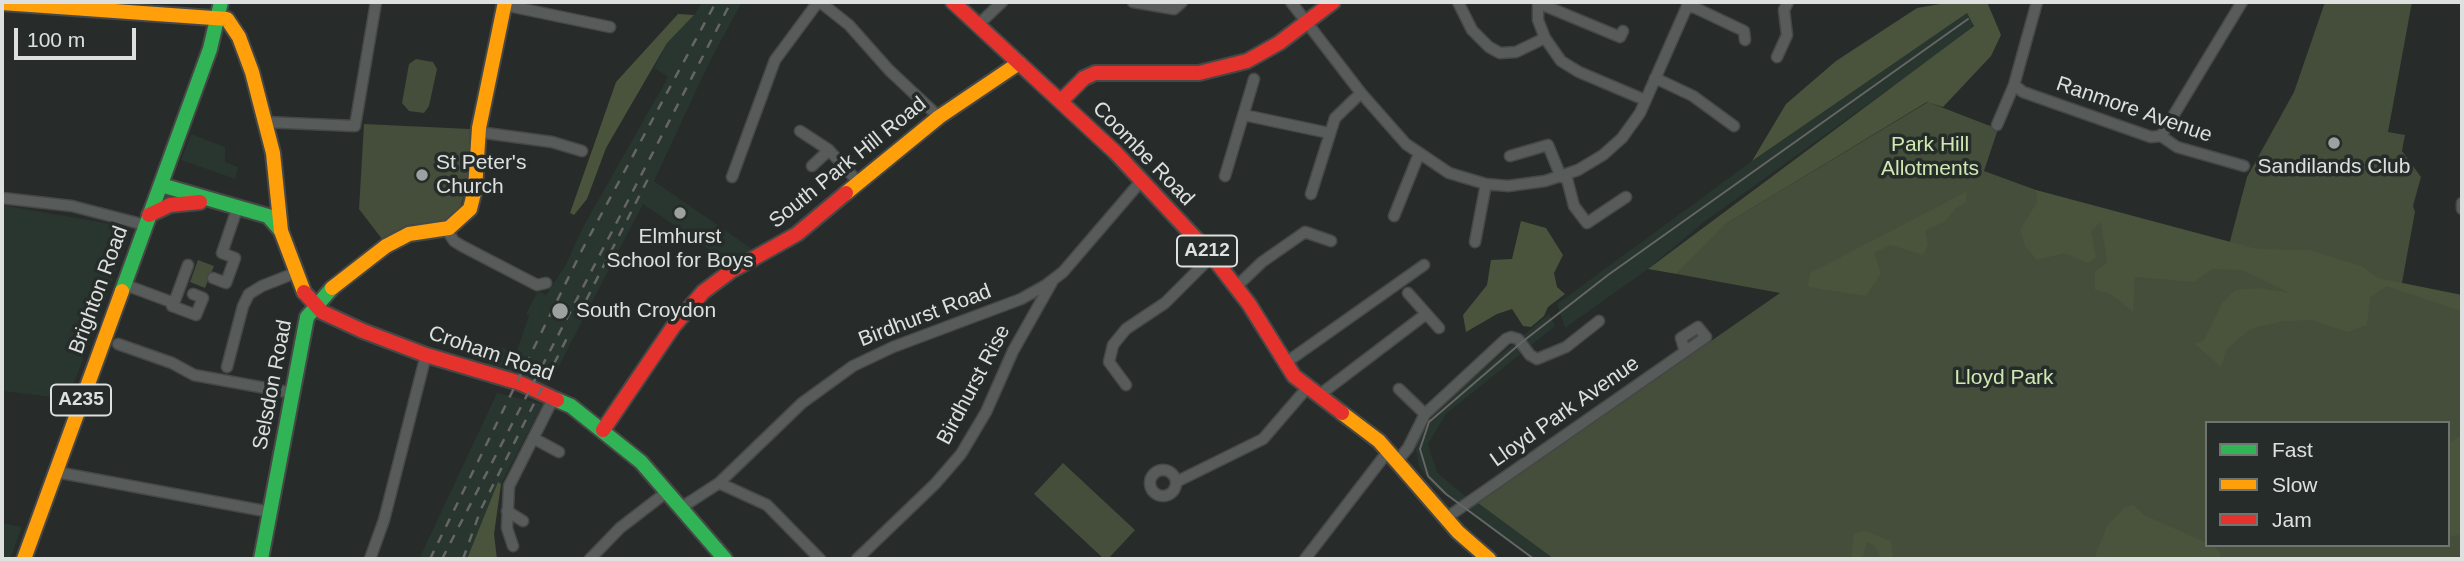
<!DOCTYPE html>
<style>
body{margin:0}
#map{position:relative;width:2464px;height:561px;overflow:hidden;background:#272b29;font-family:Helvetica,sans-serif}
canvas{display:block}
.frame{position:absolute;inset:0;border:4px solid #dde0de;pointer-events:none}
.legend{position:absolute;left:2205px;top:421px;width:245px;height:126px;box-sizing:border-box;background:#262c29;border:2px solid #6f7471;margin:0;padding:9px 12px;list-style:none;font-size:21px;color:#dde0de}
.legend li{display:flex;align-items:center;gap:14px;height:35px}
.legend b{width:35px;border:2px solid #6f7471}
.scale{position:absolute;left:14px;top:28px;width:122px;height:32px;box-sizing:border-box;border:4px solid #dde0de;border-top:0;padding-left:9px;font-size:21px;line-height:24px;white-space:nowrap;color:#dde0de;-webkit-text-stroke:5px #262c29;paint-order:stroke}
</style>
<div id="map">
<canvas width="2464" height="561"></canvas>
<div class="frame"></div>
<ul class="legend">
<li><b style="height:9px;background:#30b455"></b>Fast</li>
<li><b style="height:9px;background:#ff9f0a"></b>Slow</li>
<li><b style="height:9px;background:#e5322d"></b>Jam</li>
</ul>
<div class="scale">100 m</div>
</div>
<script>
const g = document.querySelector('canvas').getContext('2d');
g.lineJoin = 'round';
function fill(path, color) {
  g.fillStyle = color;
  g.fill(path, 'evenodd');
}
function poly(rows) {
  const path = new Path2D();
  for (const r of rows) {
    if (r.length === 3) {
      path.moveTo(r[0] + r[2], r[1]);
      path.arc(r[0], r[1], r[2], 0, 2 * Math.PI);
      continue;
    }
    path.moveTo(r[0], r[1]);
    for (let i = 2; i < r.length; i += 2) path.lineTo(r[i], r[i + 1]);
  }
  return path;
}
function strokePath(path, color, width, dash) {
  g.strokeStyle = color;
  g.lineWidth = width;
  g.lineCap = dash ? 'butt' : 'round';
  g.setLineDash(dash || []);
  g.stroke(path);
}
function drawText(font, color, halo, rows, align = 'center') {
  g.font = font + ' Helvetica,sans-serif';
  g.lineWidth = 7;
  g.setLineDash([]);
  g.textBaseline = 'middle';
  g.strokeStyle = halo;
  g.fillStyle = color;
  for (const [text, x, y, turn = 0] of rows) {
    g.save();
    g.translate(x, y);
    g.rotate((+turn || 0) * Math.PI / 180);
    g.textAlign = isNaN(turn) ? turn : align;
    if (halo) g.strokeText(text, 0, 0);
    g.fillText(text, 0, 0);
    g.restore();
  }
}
const built = poly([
 [702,2,742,2,710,61,654,181,752,249,728,262,643,204,549,385,486,364,494,347,517,350,529,316,526,314,538,291,546,295,565,266,583,227,668,77,654,68,667,43,694,15],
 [1967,13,1974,25,1953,43,1704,222,1648,269,1565,328,1557,304,1752,161],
 [191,134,225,147,225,162,238,167,235,179,181,160],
 [2,205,117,225,125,230,127,241,68,399,2,391],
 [1549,314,1555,326,1446,414,1428,444,1437,472,1466,497,1478,503,1554,559,1531,559,1432,485,1419,466,1415,445,1430,414],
 [497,393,543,404,501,484,494,534,470,553,467,559,419,559],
 [2,523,22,527,10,559,2,559]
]);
const green = poly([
 [2325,2,2412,2,2388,132,2405,135,2402,151,2421,177,2413,206,2415,212,2401,288,2462,299,2462,559,1554,559,1478,503,1780,293,1677,274,1722,226,1928,102,1998,129,1984,171,2036,190,2063,206,2229,245,2247,177,2294,92],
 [2207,423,2448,423,2448,545,2207,545],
 [416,59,433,62,437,69,429,106,424,113,409,111,402,103,409,64],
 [364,124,470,129,468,182,459,211,445,221,408,225,382,239,359,209],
 [198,260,214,266,205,288,190,282],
 [1063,463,1135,530,1108,559,1104,559,1034,494]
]);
const forest = poly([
 [1952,2,1987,2,2001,35,1991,56,1943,107,1927,102,1724,225,1677,274,1648,269,1974,26,1967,13,1752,161,1786,104,1836,61,1917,8],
 [678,14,694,15,667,43,606,148,587,199,574,215,570,213,616,82],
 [2036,190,2257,249,2309,250,2361,266,2378,278,2462,295,2462,311,2387,286,2370,297,2367,325,2347,332,2312,320,2283,321,2250,329,2226,350,2221,367,2195,344,2204,340,2222,303,2235,290,2259,288,2290,293,2242,270,2212,269,2194,282,2135,277,2133,312,2111,294,2095,290,2095,271,2107,263,2101,222,2091,231,2096,258,2088,263,2064,253,2037,260,2025,246,2020,230,2037,202],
 [1966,192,1966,202,1956,208,1945,221,1925,231,1928,244,1923,255,1890,245,1874,253,1881,273,1866,296,1808,287,1810,273],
 [1521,221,1546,228,1563,255,1554,273,1557,287,1565,294,1548,307,1544,316,1531,327,1523,326,1512,309,1497,314,1466,332,1463,315,1487,285,1491,260,1512,259],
 [2462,435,2462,535,2448,536,2448,443],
 [498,482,501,484,494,534,497,559,467,559],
 [2133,505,2144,515,2212,545,2220,552,2221,559,2094,559,2107,526,2125,507],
 [1865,531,1891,541,1893,559,1882,559,1875,546,1867,542,1862,559,1851,559,1854,533]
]);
const street = poly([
 [820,2,849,25,889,70,939,117],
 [1133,2,1174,9,1182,2],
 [1291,2,1361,93,1406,144,1449,173,1486,184,1508,186,1545,181,1578,170,1603,155,1622,138,1640,113,1689,2],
 [1458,2,1472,30,1489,47,1500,53,1516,52,1545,38],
 [1538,2,1538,20,1545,38,1561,61,1579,72,1645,100],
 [1538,3,1620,37,1623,31],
 [1687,4,1744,31,1745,40],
 [504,5,610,27],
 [979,24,1002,2],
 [1777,57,1787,35,1784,10,1788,2],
 [1655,78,1693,96,1734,126],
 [2014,85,2023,92,2151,137,2161,136,2177,147,2244,166],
 [1244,115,1329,133],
 [265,122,355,126,376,2],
 [1997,125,2014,85,2037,2],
 [800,131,829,150,859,183],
 [478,132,552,142,582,151],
 [2161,136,2242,2],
 [1510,156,1548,145,1561,177],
 [812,166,829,150],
 [1566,175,1574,206,1587,223,1626,197],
 [1225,176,1254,79],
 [732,177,775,60,818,2],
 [1311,194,1335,118,1361,93],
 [2,198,72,206,145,225],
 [2462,203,2462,209],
 [1394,216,1419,154],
 [446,229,454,241,462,246,537,285,546,283],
 [1475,242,1486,184],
 [213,278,226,283,235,258,222,253,237,209],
 [123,284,174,303,188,265],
 [1237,286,1262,262,1305,232,1331,241],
 [1408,293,1439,328],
 [174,303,172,306,196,315,203,298,193,294],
 [118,344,172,363,194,375,293,393],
 [1284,364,1424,265],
 [227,367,243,306,249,294,262,286,295,273],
 [1126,385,1109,362,1113,345,1126,329,1165,303,1212,256],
 [1399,389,1425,414],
 [1318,396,1426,314],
 [533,438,559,452],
 [1398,460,1408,448,1425,414,1506,339,1511,337,1518,339,1530,355,1537,359,1566,347,1599,321],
 [1163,483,13],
 [56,472,270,512],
 [1176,482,1263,439,1307,388],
 [719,483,767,505,820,559],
 [682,507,719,483,802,403,853,366,893,347,1021,299,1046,285,1063,272,1142,180],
 [507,511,523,521],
 [1446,518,1706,337,1698,327,1681,338,1685,351],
 [513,546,507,528,509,486,554,397],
 [370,559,384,520,426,355],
 [590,559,620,528,668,491],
 [857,559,935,484,961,454,986,412,1013,351,1052,282],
 [1305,559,1389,450]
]);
const fast = poly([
 [161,185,268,216,281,231],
 [122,291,210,49,221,2],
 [557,400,571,406,641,462,725,559],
 [261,559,307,317,332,288]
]);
const slow = poly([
 [2,3,227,19,239,37,252,72,273,153,281,231,304,292],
 [846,193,939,117,1019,63],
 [332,288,386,246,409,234,449,228,470,209,475,189,479,128,505,2],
 [1342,413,1379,441,1458,532,1489,559],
 [24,559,122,291]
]);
const jam = poly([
 [953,2,1115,152,1212,256,1249,304,1294,376,1342,413],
 [1061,101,1084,78,1095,73,1199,73,1247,61,1279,43,1333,2],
 [149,215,170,205,200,202],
 [304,292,322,312,363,331,426,355,520,383,557,400],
 [603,430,673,327,703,292,731,271,797,234,846,193]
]);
const tram = poly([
 [1534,559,1446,494,1428,476,1420,449,1429,422,1522,342,1608,275,1968,19]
]);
const rail = poly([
 [578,316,651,173],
 [430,559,582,250,716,2],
 [442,559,731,2],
 [463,559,481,509,567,338]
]);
const markers = [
 [2334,143,7,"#9da19f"],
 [422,175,7,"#9da19f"],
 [680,213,7,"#9da19f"],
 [560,311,9,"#9da19f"]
];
const shields = [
 [1207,251,60],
 [81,400,60]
];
const shieldNames = [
 ["A212",1207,251],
 ["A235",81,400]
];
const streetNames = [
 ["Ranmore Avenue",2134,110,19],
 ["Coombe Road",1143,154,46],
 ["South Park Hill Road",848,163,-39],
 ["Brighton Road",99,290,-70],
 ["Birdhurst Road",925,316,-21],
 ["Croham Road",491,354,19],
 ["Selsdon Road",273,385,-79],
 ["Birdhurst Rise",974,385,-62],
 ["Lloyd Park Avenue",1565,412,-35]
];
const parkNames = [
 ["Park Hill",1930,145],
 ["Allotments",1930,169],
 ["Lloyd Park",2004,378]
];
const poiNames = [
 ["St Peter's",436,163],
 ["Church",436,187],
 ["Sandilands Club",2334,167,"center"],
 ["Elmhurst",680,237,"center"],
 ["School for Boys",680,261,"center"],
 ["South Croydon",576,311]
];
fill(built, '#29352f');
fill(green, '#444e3a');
fill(forest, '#4a543c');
strokePath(street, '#464847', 13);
strokePath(fast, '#464847', 18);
strokePath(slow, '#464847', 18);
strokePath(jam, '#464847', 18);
strokePath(street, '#575b59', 10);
strokePath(fast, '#30b455', 14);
strokePath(slow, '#ff9f0a', 14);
strokePath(jam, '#e5322d', 14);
strokePath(tram, '#656665', 2);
strokePath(rail, '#656665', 2.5, [9, 9]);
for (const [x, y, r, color] of markers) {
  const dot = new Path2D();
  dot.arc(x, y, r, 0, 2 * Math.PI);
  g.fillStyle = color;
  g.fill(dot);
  strokePath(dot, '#262c29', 2.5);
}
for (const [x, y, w] of shields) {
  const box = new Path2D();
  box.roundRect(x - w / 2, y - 15.5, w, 31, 5);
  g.fillStyle = '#262c29';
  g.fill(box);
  strokePath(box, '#dde0de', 2);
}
drawText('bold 19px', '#dde0de', null, shieldNames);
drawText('21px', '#dde0de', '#262c29', streetNames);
drawText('21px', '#d0e8b2', '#262c29', parkNames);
drawText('21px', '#dde0de', '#262c29', poiNames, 'left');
</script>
